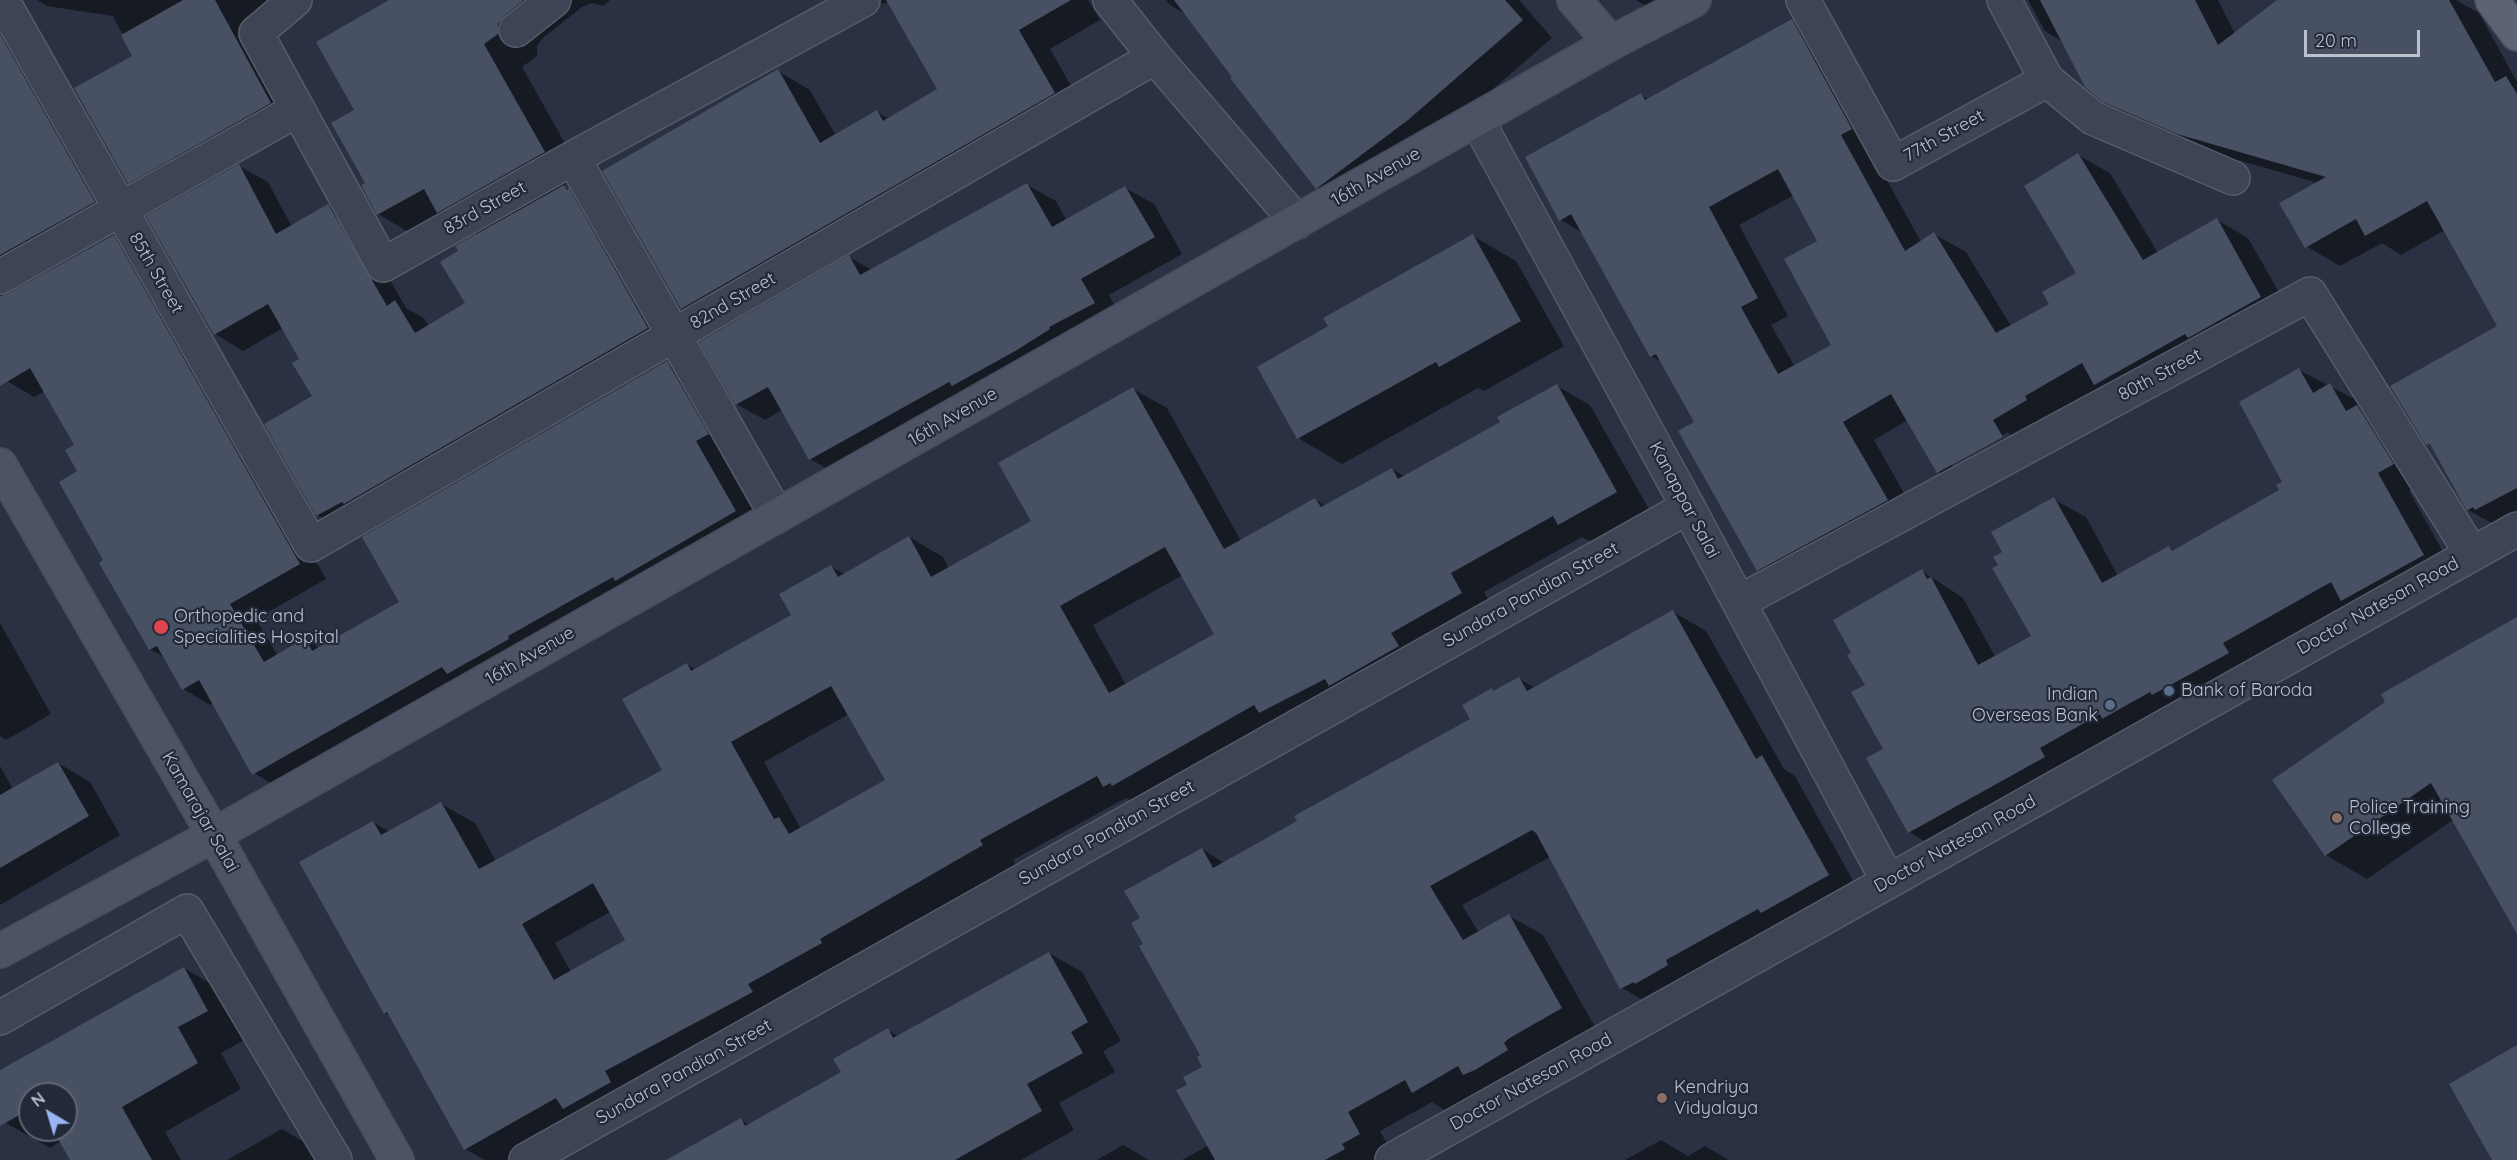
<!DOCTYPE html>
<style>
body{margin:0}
#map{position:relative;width:2517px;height:1160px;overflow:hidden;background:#293143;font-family:Quicksand,sans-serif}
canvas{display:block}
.north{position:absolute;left:18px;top:1082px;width:60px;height:60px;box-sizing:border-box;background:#222938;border:2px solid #5f6573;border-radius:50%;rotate:322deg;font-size:16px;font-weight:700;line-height:24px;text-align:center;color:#bbc0cc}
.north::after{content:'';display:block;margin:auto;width:21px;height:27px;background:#99b2f3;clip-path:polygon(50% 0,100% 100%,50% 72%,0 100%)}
.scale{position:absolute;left:2304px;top:30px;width:116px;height:27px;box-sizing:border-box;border:3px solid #bbc0cc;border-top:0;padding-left:8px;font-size:18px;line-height:21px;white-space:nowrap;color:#bbc0cc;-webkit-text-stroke:4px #222938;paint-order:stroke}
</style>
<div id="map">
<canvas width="2517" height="1160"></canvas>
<div class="north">N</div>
<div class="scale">20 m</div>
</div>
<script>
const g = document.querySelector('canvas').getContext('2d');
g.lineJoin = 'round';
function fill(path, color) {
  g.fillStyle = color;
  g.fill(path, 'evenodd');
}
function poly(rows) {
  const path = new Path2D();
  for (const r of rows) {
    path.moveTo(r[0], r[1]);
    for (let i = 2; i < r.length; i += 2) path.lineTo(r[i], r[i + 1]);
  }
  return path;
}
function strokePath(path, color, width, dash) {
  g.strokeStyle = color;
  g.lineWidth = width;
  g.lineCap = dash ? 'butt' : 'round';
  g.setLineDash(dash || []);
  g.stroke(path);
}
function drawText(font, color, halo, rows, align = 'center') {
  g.font = font + ' Quicksand,sans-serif';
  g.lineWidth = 4.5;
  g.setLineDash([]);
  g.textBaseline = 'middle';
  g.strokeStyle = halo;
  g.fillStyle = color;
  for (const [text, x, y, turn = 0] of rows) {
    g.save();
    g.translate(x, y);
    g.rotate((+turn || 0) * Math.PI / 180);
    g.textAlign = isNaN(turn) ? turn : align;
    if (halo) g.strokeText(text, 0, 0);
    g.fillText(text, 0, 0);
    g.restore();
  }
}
const shadow = poly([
 [0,0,121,218,11,282,9,295,113,236,140,252,326,579,256,619,278,656,305,640,320,648,401,603,667,363,694,378,735,449,722,456,762,527,281,789,254,773,214,703,210,705,183,689,166,658,150,649,101,563,106,560,79,472,76,445,45,391,34,397,7,381,0,369],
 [37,0,288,0,250,33,297,119,156,198,129,183,134,56,113,16,47,6],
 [392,0,610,0,603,6,592,3,582,7,544,37,537,46,537,56,522,67,583,175,563,186,592,203,676,345,346,531,317,515,314,396,301,360,283,328,243,351,215,334,239,166,268,182,292,227,328,206,357,222,406,308,424,318,429,326,467,303,460,252,478,235,450,218,417,237,378,214,367,183,356,111],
 [875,0,1088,0,1100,20,1050,49,1086,112,714,327,682,308,778,71,810,90,836,136,877,112,889,119,939,90,889,2,882,4],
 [1166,0,1519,0,1552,38,1439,136,1347,205,1317,188,1187,15,1170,5],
 [1636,0,1674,0,1656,12],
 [2028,0,2218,0,2235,34,2278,0,2456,0,2479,13,2517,82,2517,525,2503,529,2468,510,2434,448,2428,444,2499,327,2445,230,2401,255,2382,243,2340,266,2306,246,2318,183,2213,153,2139,121,2104,101,2063,42,2045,31],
 [1792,21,1823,39,1872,153,1921,242,1934,234,1966,252,2011,326,2051,304,2078,273,2078,155,2110,173,2158,253,2217,220,2248,238,2292,315,2127,402,2102,387,2055,414,1970,490,1938,472,1908,420,1874,440,1918,518,1790,588,1758,570,1696,422,1663,363,1651,356,1583,233,1561,220,1641,95,1648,99],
 [1794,195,1819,242,1833,346,1795,367,1771,325,1788,316,1739,225],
 [2008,432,2010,435,1952,467,1952,463],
 [1027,185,1056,201,1067,221,1125,188,1154,204,1182,254,1109,295,1122,319,838,475,810,459,782,410,765,420,736,404,849,257,872,270],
 [1473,236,1516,261,1564,346,1484,391,1478,388,1342,464,1298,438,1330,327],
 [2299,370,2362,403,2425,482,2409,491,2455,573,1941,851,1909,832,1867,685,1922,571,1963,598,1996,658,2033,636,2000,566,2004,552,2053,499,2086,517,2118,576,2169,547,2174,551,2281,490,2284,482],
 [1557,386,1590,405,1650,511,1593,543,1582,537,1484,592,1495,612,1138,805,1126,798,1013,860,1016,865,852,959,513,1160,485,1160,465,1149,392,1017,385,1013,373,822,390,832,441,804,475,823,496,861,664,770,687,664,696,670,793,616,831,567,845,574,909,537,943,557,949,569,1033,522,1133,389,1167,408,1241,541,1315,499,1326,506,1392,469,1405,477,1502,422],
 [1183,575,1216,634,1126,685,1093,625],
 [849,714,888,781,801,829,764,762],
 [610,912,627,940,571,972,555,943],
 [1673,612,1706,631,1784,769,1795,776,1861,895,1655,1007,1622,988,1550,857,1462,905,1479,933,1509,916,1543,935,1595,1027,1541,1058,1497,1093,1486,1087,1446,1111,1432,1102,1380,1131,1392,1153,1380,1160,1182,1160,1209,1145,1189,1085,1204,1068,1202,1056,1145,945,1142,918,1202,849,1224,863,1299,821,1472,719,1492,690,1495,692,1519,679,1535,688],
 [2517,618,2517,933,2453,820,2367,879,2326,855],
 [0,623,51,714,6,740,0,736],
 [58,763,90,782,120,835,0,905,0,766,13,789],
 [1049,953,1082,972,1121,1041,1103,1051,1115,1072,1059,1103,1074,1130,1021,1160,669,1160,741,1120,749,1125,843,1073,888,1030,899,1037],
 [184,968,228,994,251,1036,221,1053,241,1089,165,1132,181,1160,71,1160,61,1141,50,1148,6,1123,0,1112,0,1072],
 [30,1094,66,1094,66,1130,30,1130],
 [282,1129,316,1149,322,1160,227,1160],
 [1661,1140,1688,1156,1705,1146,1729,1160,1625,1160],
 [1123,1145,1149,1160,1097,1160]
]);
const building = poly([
 [183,0,215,0,271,103,128,184,74,88,132,56,121,35],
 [389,0,524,0,504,16,498,24,498,34,484,44,545,152,437,213,424,189,377,215,361,185,365,183,331,123,354,110,316,42],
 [886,0,1071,0,1019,30,1055,93,681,309,602,171,778,69,820,143,877,110,883,121,937,89],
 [1174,0,1505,0,1523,20,1408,120,1316,189,1230,78,1232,77],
 [2040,0,2195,0,2218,45,2277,0,2449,0,2495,82,2506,76,2517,94,2517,488,2475,510,2473,507,2467,511,2430,444,2426,445,2390,386,2497,326,2427,201,2365,236,2356,219,2305,248,2279,203,2326,177,2177,134,2103,102,2085,87],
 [1792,19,1852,129,1841,135,1905,251,1934,232,1996,333,2049,304,2042,292,2076,273,2024,186,2078,153,2143,260,2217,218,2261,297,2188,338,2185,334,2094,385,2082,363,2025,396,2027,400,1993,420,2003,437,1937,473,1891,394,1843,422,1888,500,1757,571,1678,431,1694,422,1656,354,1650,357,1571,214,1559,221,1525,157,1641,93,1645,100],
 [1778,169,1817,241,1784,259,1831,345,1778,374,1741,307,1758,298,1709,207],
 [0,34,95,202,0,255],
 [239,164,276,234,328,204,387,306,395,300,415,333,465,303,440,262,458,251,455,246,564,185,567,190,569,188,648,328,344,504,342,502,316,516,264,424,312,396,292,363,299,359,268,304,214,335,146,216],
 [1027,183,1052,227,1125,186,1155,237,1081,279,1095,303,1049,327,1050,329,1017,350,952,386,949,382,809,460,768,387,735,405,699,342,849,255,860,275],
 [1473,234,1521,321,1439,367,1436,362,1297,439,1257,367,1328,326,1323,318],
 [114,235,300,564,230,604,264,662,305,638,312,651,399,602,362,537,667,361,709,434,696,441,736,511,615,581,613,577,508,636,509,639,447,674,442,667,252,775,199,680,182,690,157,646,149,650,99,563,103,560,59,482,77,471,65,450,74,445,30,368,0,386,0,296,9,293],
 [2299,368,2313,393,2330,383,2346,411,2357,405,2394,464,2378,473,2424,555,2341,601,2331,582,2223,643,2229,653,2152,695,2150,692,2102,719,2100,714,2040,748,2045,757,1908,833,1866,758,1883,749,1851,692,1865,685,1847,655,1851,653,1833,620,1922,569,1927,579,1931,577,1978,665,2031,636,1992,568,1998,565,1993,557,2002,552,1991,532,2054,497,2102,583,2169,546,2172,551,2279,490,2276,485,2282,482,2239,402],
 [1557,384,1617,492,1558,525,1553,516,1451,573,1462,593,1391,633,1399,646,1329,686,1325,679,1259,713,1254,705,1112,786,1110,783,1103,787,1097,776,980,840,983,845,820,939,822,943,748,984,753,992,605,1071,611,1082,563,1109,556,1098,464,1150,387,1012,384,1014,299,862,373,821,381,835,441,802,479,869,662,770,622,699,687,663,691,671,791,615,779,594,831,565,838,577,909,536,931,577,1031,521,998,463,1133,387,1224,549,1315,498,1321,507,1392,468,1398,479,1500,422,1497,417],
 [1165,547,1214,634,1109,693,1060,606],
 [831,686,885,780,789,834,779,817,774,819,731,742],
 [593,883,625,940,554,980,522,924],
 [1673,610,1756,759,1762,755,1829,875,1761,913,1758,909,1666,960,1668,965,1635,984,1634,982,1620,989,1536,833,1532,830,1430,886,1463,940,1509,914,1562,1008,1508,1039,1504,1043,1508,1050,1475,1070,1463,1075,1458,1066,1412,1093,1405,1080,1348,1112,1360,1134,1342,1144,1345,1149,1325,1160,1215,1160,1176,1090,1187,1085,1183,1077,1202,1067,1197,1057,1200,1055,1139,946,1143,944,1131,923,1140,918,1124,891,1202,848,1213,868,1297,821,1294,816,1470,719,1462,705,1492,688,1493,691,1519,677,1527,691],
 [2517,617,2517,934,2431,783,2325,856,2272,780,2385,702,2381,694],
 [58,762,89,816,0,868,0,795],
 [1049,952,1088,1022,1071,1032,1083,1053,1027,1084,1042,1111,955,1160,666,1160,741,1118,745,1126,841,1072,833,1059,888,1028,893,1038],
 [184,967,208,1011,178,1027,198,1063,122,1107,152,1160,70,1160,53,1130,66,1130,66,1094,30,1094,30,1109,0,1126,0,1070],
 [2517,1045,2517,1160,2492,1160,2449,1084]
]);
const street = poly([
 [2,0,311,545,1155,57],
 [295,0,256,33,383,265,573,158,863,0],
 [1110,0,1155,57,1297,222],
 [1803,0,1893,164,2047,80,2004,0],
 [516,30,554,0],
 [2047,80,2093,118,2233,178],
 [1477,120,1688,507,1888,881],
 [573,158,777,516],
 [0,277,297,110],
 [1739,602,2310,294,2472,554],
 [0,1018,187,911,335,1160],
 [526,1160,1688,507],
 [1392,1160,2517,529]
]);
const secondary = poly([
 [1574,0,1611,43],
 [0,465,214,835,397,1160],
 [0,951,214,835,1611,43,1694,0]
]);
const primary = poly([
 [2492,0,2517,34]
]);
const markers = [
 [161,627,8,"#e0444e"],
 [2169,691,6,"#5c6f8a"],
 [2110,705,6,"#5c6f8a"],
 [2337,818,6,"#8d6e63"],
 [1662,1098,6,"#8d6e63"]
];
const streetNames = [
 ["77th Street",1944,136,-29],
 ["16th Avenue",1376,177,-30],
 ["83rd Street",485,208,-29],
 ["85th Street",156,273,60],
 ["82nd Street",733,301,-30],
 ["80th Street",2160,375,-28],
 ["16th Avenue",953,417,-30],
 ["Kanappar Salai",1684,500,62],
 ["Sundara Pandian Street",1531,595,-29],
 ["Doctor Natesan Road",2378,606,-29],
 ["16th Avenue",530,656,-30],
 ["Kamarajar Salai",200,812,60],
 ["Sundara Pandian Street",1107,833,-29],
 ["Doctor Natesan Road",1955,844,-29],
 ["Sundara Pandian Street",684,1072,-29],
 ["Doctor Natesan Road",1531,1082,-29]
];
const poiNames = [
 ["Orthopedic and",174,617],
 ["Specialities Hospital",174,638],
 ["Bank of Baroda",2181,691],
 ["Indian",2098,695,"right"],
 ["Overseas Bank",2098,716,"right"],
 ["Police Training",2349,808],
 ["College",2349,829],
 ["Kendriya",1674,1088],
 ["Vidyalaya",1674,1109]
];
fill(shadow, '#0007');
fill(building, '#485164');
strokePath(street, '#565c6a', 36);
strokePath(secondary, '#474d5c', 36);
strokePath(primary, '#474d5c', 36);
strokePath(street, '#3d4453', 33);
strokePath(secondary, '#4c5365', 33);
strokePath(primary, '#5c6372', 33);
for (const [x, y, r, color] of markers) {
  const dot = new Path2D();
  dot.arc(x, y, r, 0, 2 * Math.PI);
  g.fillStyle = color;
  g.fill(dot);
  strokePath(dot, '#222938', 2);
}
drawText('18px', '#bbc0cc', '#222938', streetNames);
drawText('18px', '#bbc0cc', '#222938', poiNames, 'left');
</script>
